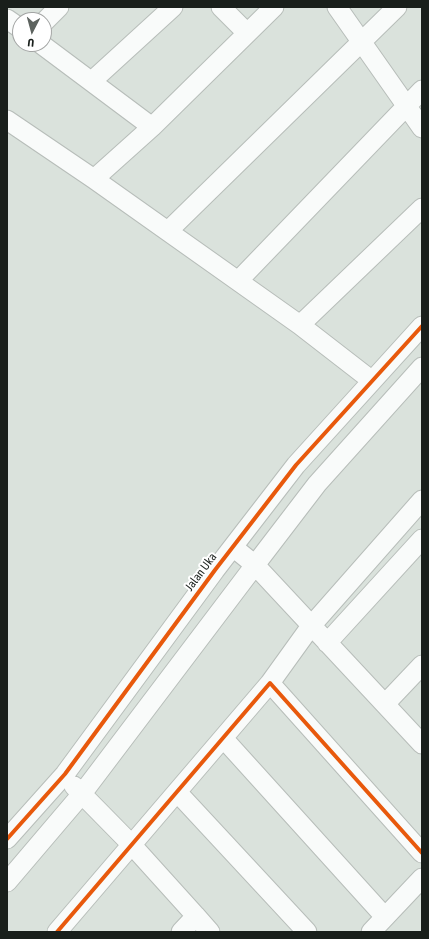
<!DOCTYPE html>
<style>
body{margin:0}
#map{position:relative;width:429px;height:939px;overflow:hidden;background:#dae2dc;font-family:"Asap Condensed",sans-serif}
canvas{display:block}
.frame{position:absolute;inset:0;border:8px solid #191f1b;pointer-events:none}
.north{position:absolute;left:12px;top:12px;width:40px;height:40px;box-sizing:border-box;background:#fff;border:1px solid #a3a5a4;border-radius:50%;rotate:186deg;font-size:11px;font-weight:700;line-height:16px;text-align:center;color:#191f1b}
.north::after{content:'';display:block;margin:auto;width:14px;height:18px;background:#5d635f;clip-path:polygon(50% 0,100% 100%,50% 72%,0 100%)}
</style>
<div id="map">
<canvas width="429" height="939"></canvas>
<div class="frame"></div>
<div class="north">U</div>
</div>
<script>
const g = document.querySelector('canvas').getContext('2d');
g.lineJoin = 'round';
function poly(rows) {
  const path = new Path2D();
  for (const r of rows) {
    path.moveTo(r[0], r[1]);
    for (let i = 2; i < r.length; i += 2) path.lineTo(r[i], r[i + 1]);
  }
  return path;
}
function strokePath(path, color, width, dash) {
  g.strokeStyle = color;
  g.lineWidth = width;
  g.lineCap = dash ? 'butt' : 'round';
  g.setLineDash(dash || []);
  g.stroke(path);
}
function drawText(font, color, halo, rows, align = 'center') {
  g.font = font + ' "Asap Condensed",sans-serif';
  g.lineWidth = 4;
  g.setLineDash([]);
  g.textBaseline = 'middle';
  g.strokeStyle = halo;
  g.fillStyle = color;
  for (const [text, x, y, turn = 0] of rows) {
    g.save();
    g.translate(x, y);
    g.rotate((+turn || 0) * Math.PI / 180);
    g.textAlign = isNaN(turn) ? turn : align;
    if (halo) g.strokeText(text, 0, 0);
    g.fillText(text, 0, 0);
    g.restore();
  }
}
const minor = poly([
 [221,7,247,33],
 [337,7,422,128],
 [7,19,20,28],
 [44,22,59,7],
 [41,44,152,127],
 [92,81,173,7],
 [7,120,94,179,300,325,371,380],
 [94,179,152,127,274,7],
 [168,231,397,7],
 [238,281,422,90],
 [300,325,422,208],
 [422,367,317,484,255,565,422,744],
 [327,643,422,539],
 [270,683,311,626,422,500],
 [385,704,422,665],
 [223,738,385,917],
 [74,786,131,844,196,916],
 [177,792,307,932],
 [7,839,65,774,215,570,296,465,422,326],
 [7,882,81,795,255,565,233,547],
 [57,932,270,683,422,853],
 [181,932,196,916,210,932],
 [371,932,422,878]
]);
const cycleway = poly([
 [7,839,65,774,215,570,296,465,422,326],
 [57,932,270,683,422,853]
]);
const streetNames = [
 ["Jalan Uka",201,572,-53]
];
strokePath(minor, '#b7bdb9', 21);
strokePath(minor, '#f9fbfa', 19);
strokePath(cycleway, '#e8590c', 4);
drawText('12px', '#191f1b', '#fff', streetNames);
</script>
